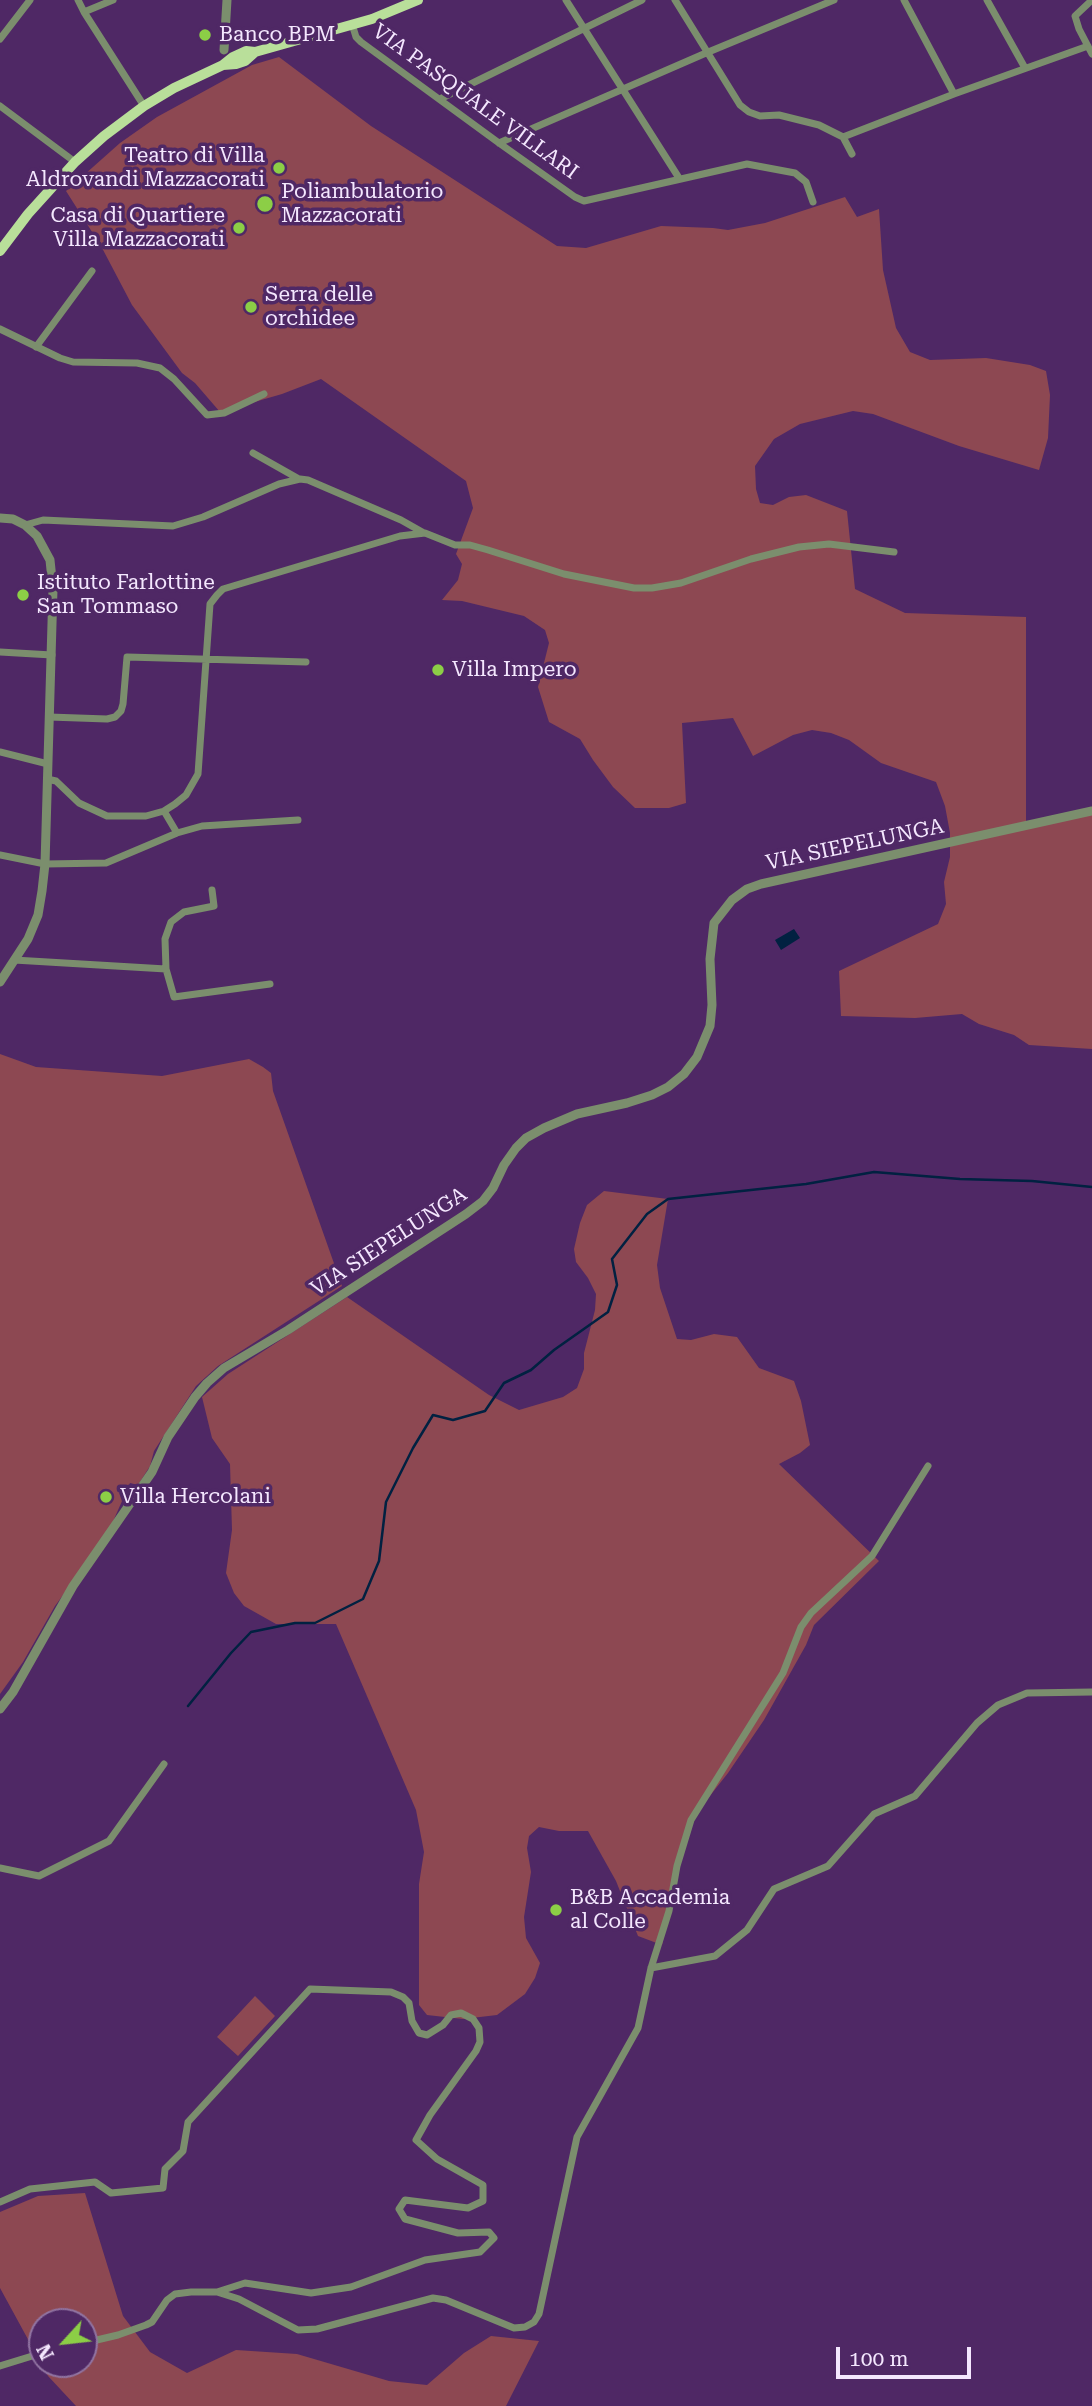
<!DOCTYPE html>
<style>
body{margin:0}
#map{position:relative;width:1092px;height:2406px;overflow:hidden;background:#4f2865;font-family:"Roboto Serif",serif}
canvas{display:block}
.north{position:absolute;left:28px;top:2308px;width:70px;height:70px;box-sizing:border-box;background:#4f2865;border:2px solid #9174a2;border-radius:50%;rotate:243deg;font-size:19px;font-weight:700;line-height:28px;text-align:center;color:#f4e7fe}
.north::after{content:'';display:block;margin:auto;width:24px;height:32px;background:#8cce46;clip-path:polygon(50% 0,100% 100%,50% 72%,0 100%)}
.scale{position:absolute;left:836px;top:2347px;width:135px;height:32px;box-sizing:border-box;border:4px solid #f4e7fe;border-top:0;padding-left:9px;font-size:21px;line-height:24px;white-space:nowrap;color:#f4e7fe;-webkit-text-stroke:5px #4f2865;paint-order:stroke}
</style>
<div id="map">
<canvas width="1092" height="2406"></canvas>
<div class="north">N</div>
<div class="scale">100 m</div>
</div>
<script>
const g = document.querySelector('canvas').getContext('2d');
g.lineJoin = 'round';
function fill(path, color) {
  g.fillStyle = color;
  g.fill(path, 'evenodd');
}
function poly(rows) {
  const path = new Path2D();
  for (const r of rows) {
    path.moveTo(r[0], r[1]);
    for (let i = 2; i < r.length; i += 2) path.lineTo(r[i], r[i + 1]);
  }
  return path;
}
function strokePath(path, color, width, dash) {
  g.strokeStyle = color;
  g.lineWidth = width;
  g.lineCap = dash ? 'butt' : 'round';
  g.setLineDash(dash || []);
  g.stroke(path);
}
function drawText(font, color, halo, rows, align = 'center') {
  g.font = font + ' "Roboto Serif",serif';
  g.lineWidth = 7;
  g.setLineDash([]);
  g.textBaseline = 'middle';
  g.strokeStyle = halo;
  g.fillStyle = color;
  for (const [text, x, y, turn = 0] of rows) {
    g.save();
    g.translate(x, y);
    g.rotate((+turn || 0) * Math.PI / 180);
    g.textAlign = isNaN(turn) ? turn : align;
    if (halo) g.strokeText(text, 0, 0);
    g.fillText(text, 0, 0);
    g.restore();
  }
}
const green = poly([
 [279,57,371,126,557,246,586,248,661,226,713,228,728,230,765,223,845,197,857,217,879,209,883,270,896,328,910,352,930,360,986,358,1030,365,1046,371,1050,395,1048,438,1039,470,959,446,873,414,853,411,800,424,774,439,755,466,756,489,760,503,773,505,789,497,806,495,847,511,855,589,905,613,1026,617,1026,824,1092,813,1092,1049,1029,1045,1014,1035,979,1024,962,1014,915,1018,841,1016,839,971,938,924,946,904,944,882,950,857,950,833,945,806,936,782,881,763,849,740,831,733,812,730,793,735,753,756,733,718,682,723,686,803,669,808,635,808,613,787,593,760,580,739,549,722,538,687,549,643,545,630,524,616,462,601,442,600,458,580,462,564,456,554,473,508,466,481,321,379,282,394,220,412,195,383,182,373,132,305,101,246,66,191,120,143,157,117,252,65],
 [0,1054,36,1067,162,1076,249,1059,263,1067,271,1073,273,1091,342,1286,218,1366,196,1386,154,1451,150,1466,138,1485,130,1483,107,1535,55,1606,23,1662,0,1694],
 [604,1191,668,1199,657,1265,660,1288,677,1339,691,1340,714,1334,737,1337,759,1368,794,1381,801,1401,810,1445,800,1453,779,1464,879,1561,814,1625,806,1645,764,1720,728,1773,690,1821,662,1945,638,1936,616,1881,588,1831,559,1831,539,1827,529,1836,527,1848,531,1872,524,1917,526,1938,540,1963,535,1978,525,1994,497,2015,463,2019,427,2015,419,2005,419,1884,424,1852,416,1810,336,1624,276,1624,244,1606,234,1593,226,1573,232,1530,230,1464,212,1438,202,1397,228,1374,347,1297,489,1395,519,1410,563,1397,577,1388,584,1369,584,1353,595,1310,596,1294,588,1278,576,1262,574,1249,580,1223,587,1205],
 [255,1996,275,2016,238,2056,217,2037],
 [85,2193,123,2316,150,2352,187,2373,236,2350,297,2354,389,2381,427,2385,464,2353,491,2336,539,2341,506,2406,76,2406,48,2376,0,2288,0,2212,38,2196],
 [42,2322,84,2322,84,2364,42,2364]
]);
const water = poly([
 [794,929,800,938,781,950,775,940]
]);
const stream = poly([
 [188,1706,231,1653,251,1632,295,1623,315,1623,363,1599,379,1561,386,1502,413,1448,433,1415,453,1420,485,1411,504,1383,531,1370,554,1350,608,1312,617,1285,612,1259,647,1214,668,1199,806,1184,874,1172,960,1179,1032,1181,1092,1187]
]);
const minor = poly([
 [78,0,84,12,144,106],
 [566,0,679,178],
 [675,0,740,105,749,112,760,116,779,115,819,125,843,137,852,154],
 [904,0,954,94],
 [987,0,1025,68],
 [1092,0,1075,16,1079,29,1092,54],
 [84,12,113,0],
 [352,24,356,37,361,42,499,143,575,197,584,201,747,164,795,173,806,182,813,202],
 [0,39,30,0],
 [440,99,642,0],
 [0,106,75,162],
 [843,137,954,94,1088,46],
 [499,143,706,53,834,0],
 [0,329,60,358,73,362,137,363,160,368,174,379,207,415,224,413,264,394],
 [36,347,92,271],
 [253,453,299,479],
 [25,525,43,520,173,526,203,517,279,484,300,479,308,480,401,520,424,533],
 [0,652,52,655],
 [49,717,107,719,115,717,121,711,123,704,127,657,306,662],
 [0,752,48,764],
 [47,779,56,781,79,803,107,816,146,816,164,811,175,804,186,795,198,774,210,604,217,595,223,589,233,586,400,536,425,533,455,545,470,545,488,550,564,574,634,588,652,588,681,583,751,559,799,547,829,544,894,552],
 [164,811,177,833],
 [0,855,45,864,106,863,177,833,202,826,298,820],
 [14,960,166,969,174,997,270,984],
 [166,969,165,939,171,922,184,912,214,906,212,890],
 [0,1868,39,1876,109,1841,164,1764],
 [651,1968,715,1956,747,1930,774,1889,828,1866,874,1814,915,1796,977,1723,998,1705,1027,1693,1092,1692],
 [0,2202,30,2189,95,2182,111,2193,163,2188,165,2169,183,2151,188,2122,310,1989,391,1992,403,1997,409,2003,412,2021,419,2033,427,2035,443,2025,451,2015,461,2013,473,2019,479,2028,480,2042,476,2051,430,2115,416,2140,437,2159,483,2185,483,2201,468,2208,405,2200,399,2209,405,2219,458,2233,489,2232,494,2238,480,2252,425,2260,351,2287,311,2293,245,2283,217,2292],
 [84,2343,118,2335,146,2325,152,2322,167,2300,175,2294,191,2292,217,2292,239,2299,298,2330,317,2329,433,2298,446,2300,514,2328,525,2327,534,2322,539,2314,577,2137,638,2028,651,1968,669,1911,677,1866,691,1820,783,1673,801,1627,811,1613,872,1556,928,1466],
 [0,2366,42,2353]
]);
const tertiary = poly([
 [224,50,227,0],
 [0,518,13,519,25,525,37,536,50,560,53,589,45,864,42,891,38,915,28,939,0,982],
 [0,1709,13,1692,73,1586,152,1472,168,1437,195,1397,207,1383,224,1368,288,1330,466,1214,483,1201,493,1188,504,1165,516,1148,526,1138,544,1128,577,1114,627,1103,652,1095,668,1087,684,1074,697,1057,710,1026,712,1005,710,959,714,923,732,900,747,889,761,884,1092,811]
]);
const primary = poly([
 [223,65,236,64,245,61,255,52],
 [0,251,28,214,75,162,104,136,144,106,174,88,223,65,233,57,246,51,255,52,372,19,418,0]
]);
const markers = [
 [205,35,7,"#8cce46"],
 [279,168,7,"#8cce46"],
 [265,204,9,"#8cce46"],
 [239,228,7,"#8cce46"],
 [251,307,7,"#8cce46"],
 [23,595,7,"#8cce46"],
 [438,670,7,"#8cce46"],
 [106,1497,7,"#8cce46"],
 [556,1910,7,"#8cce46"]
];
const poiNames = [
 ["Banco BPM",219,35],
 ["Teatro di Villa",265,156,"right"],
 ["Aldrovandi Mazzacorati",265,180,"right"],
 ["Poliambulatorio",281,192],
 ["Mazzacorati",281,216],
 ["Casa di Quartiere",225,216,"right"],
 ["Villa Mazzacorati",225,240,"right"],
 ["Serra delle",265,295],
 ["orchidee",265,319],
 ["Istituto Farlottine",37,583],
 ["San Tommaso",37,607],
 ["Villa Impero",452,670],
 ["Villa Hercolani",120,1497],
 ["B&B Accademia",570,1898],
 ["al Colle",570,1922]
];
const streetNames = [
 ["VIA PASQUALE VILLARI",475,102,36],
 ["VIA SIEPELUNGA",855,845,-12],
 ["VIA SIEPELUNGA",389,1242,-33]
];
fill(green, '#8d4852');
fill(water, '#012141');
strokePath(stream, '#012141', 2.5);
strokePath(minor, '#7b8e6d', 7);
strokePath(tertiary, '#7b8e6d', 9);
strokePath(primary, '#b9df9a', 10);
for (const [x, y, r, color] of markers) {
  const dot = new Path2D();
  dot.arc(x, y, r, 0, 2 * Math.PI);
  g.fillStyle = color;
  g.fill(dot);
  strokePath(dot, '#4f2865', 2.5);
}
drawText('21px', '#f4e7fe', '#4f2865', poiNames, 'left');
drawText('21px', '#f4e7fe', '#4f2865', streetNames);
</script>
